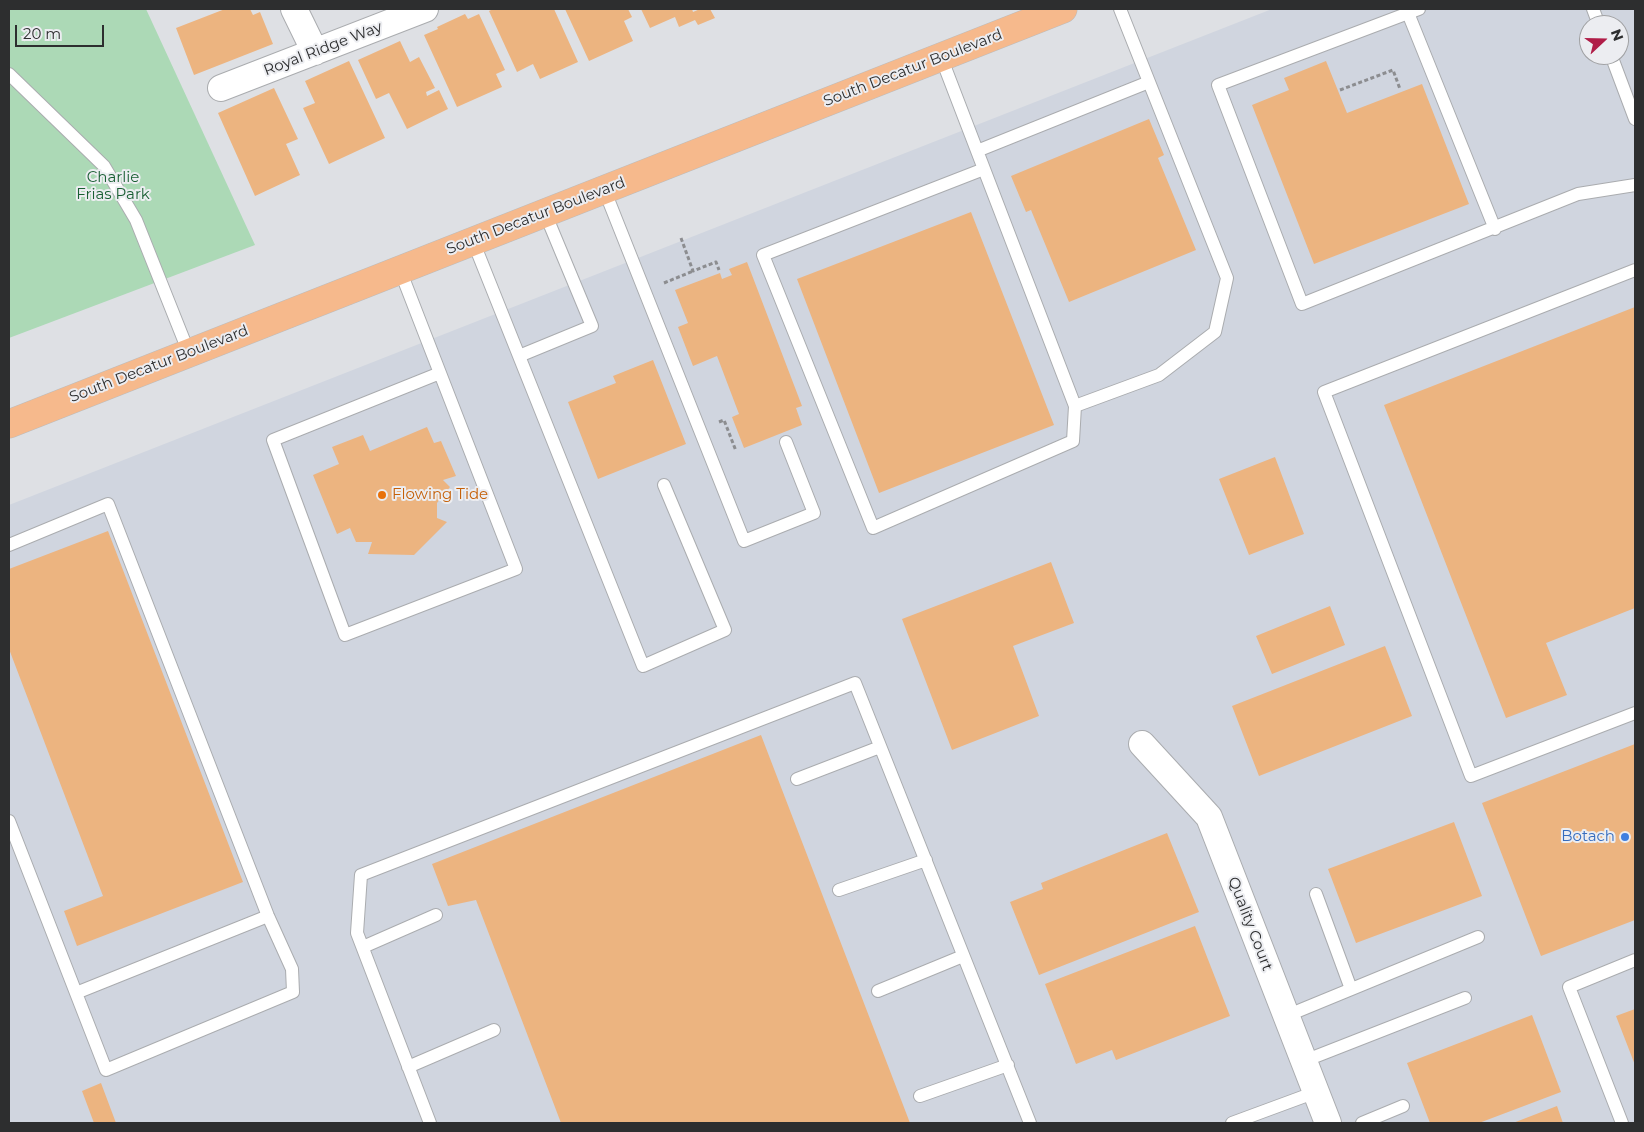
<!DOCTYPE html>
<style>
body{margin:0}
#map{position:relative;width:1644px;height:1132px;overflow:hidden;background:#dee0e4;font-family:Montserrat,sans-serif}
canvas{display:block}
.frame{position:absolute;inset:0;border:10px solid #2d2e2f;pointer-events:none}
.north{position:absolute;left:1579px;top:15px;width:50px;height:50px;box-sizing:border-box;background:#ecedf1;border:1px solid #a0a1a3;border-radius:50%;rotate:69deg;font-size:14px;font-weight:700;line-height:20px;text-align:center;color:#2d2e2f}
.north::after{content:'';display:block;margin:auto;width:18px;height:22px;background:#b01d48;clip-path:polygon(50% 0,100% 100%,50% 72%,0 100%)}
.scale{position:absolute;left:15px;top:25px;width:89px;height:22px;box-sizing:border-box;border:2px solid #2d2e2f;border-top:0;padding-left:6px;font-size:15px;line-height:18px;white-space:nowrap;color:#2d2e2f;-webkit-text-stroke:4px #ecedf1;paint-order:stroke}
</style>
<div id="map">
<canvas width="1644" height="1132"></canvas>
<div class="frame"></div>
<div class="north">N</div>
<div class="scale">20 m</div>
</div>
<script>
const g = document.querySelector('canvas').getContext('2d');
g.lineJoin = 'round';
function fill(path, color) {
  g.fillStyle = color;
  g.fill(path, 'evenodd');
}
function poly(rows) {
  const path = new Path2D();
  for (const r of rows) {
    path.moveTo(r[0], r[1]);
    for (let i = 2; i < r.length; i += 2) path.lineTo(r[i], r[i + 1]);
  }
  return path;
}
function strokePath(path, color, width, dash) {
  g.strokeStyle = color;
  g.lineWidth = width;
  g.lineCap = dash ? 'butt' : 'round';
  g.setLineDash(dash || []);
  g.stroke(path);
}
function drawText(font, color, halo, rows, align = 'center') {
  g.font = font + ' Montserrat,sans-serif';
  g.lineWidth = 4;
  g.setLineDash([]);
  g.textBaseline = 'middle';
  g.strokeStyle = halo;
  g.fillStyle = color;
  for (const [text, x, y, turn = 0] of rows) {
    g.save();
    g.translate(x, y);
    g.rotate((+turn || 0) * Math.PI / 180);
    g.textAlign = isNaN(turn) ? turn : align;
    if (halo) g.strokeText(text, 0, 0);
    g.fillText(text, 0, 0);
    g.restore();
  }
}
const built = poly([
 [1272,9,1635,9,1635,1123,9,1123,9,505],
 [1589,25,1619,25,1619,55,1589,55]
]);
const green = poly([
 [9,9,146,9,255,245,9,338]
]);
const building = poly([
 [225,9,250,9,253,15,260,12,273,44,194,75,176,28],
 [493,9,554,9,578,62,540,79,533,64,517,72,489,11],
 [565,9,628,9,632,17,624,21,633,41,589,61],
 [641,9,692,9,693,12,700,9,710,9,715,18,698,25,695,20,679,27,675,17,650,28],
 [465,14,468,19,479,14,505,70,496,74,502,87,457,107,424,35,438,29,437,27],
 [400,41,410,62,419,57,435,88,426,92,427,96,439,90,448,109,407,129,389,93,376,99,358,60],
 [349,61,385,138,329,164,303,108,315,103,305,81],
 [1326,61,1347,113,1422,84,1469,204,1314,264,1252,105,1289,90,1284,78],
 [274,88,298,139,286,144,300,175,255,196,218,113],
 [1149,119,1164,155,1158,158,1196,250,1069,302,1031,210,1026,212,1011,176],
 [971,212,1054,425,879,493,797,279],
 [747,262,802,406,796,408,802,425,744,448,732,417,739,414,717,356,693,366,678,327,688,323,675,290,720,273,722,279,732,275,729,269],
 [1635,307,1635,608,1546,643,1567,695,1506,718,1384,405],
 [653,360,686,444,598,479,568,402,616,383,613,376],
 [427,427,434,443,441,441,456,476,443,480,450,487,437,503,437,518,447,522,414,555,368,554,372,542,356,542,350,528,337,534,313,475,339,464,332,447,363,435,370,451],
 [1275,457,1304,534,1249,555,1219,479],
 [108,531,243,882,77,946,64,911,103,896,9,649,9,569],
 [1051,562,1074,623,1013,646,1039,716,952,750,902,619],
 [1330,606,1345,645,1272,674,1256,636],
 [1385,646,1412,716,1259,776,1232,706],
 [761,735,910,1123,561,1123,476,900,448,906,432,864],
 [1635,744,1635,920,1541,956,1482,803],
 [1454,822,1482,896,1356,943,1328,869],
 [1167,833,1199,912,1039,975,1010,902,1043,889,1041,883],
 [1195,926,1230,1016,1116,1060,1112,1050,1076,1064,1045,984],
 [1635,1009,1635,1065,1616,1016],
 [1532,1015,1561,1092,1479,1123,1430,1123,1407,1063],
 [101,1083,116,1123,94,1123,82,1091],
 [1557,1106,1563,1123,1513,1123]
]);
const path = poly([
 [1340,90,1393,70,1400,89],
 [681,238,693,271,716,262,719,270],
 [664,283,693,271],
 [719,422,724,420,736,451]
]);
const lane = poly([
 [1419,9,1218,85,1302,304,1578,194,1635,185],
 [1593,9,1599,25],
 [1408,13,1495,229],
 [1611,55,1635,119],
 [941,57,1075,406,1159,375,1215,332,1227,278,1120,9],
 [9,74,104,166,136,220,189,353],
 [977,151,1149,82],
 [984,169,763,255,873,528,1073,441,1075,406],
 [604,189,744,541,814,513,786,442],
 [473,241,519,356,592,326,545,213],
 [400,270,516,569,345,635,273,440,440,373],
 [1635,270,1324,392,1471,776,1635,713],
 [519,356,643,666,725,630,664,485],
 [9,545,108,504,268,916,292,969,293,992,106,1070,9,821],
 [797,779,880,747],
 [839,890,926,860],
 [1316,894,1351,989],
 [363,947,436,915],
 [878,991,963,956],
 [76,993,268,916],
 [1286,1016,1478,937],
 [1304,1061,1465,998],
 [408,1067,494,1030],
 [920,1096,1008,1065],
 [430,1123,357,933,361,875,855,683,1030,1123],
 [1232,1123,1316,1092],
 [1362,1123,1403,1106],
 [1622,1123,1569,987,1635,960]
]);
const street = poly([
 [294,9,315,52],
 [221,88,425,9],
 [1142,744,1209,817,1328,1123]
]);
const primary = poly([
 [9,424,1063,9]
]);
const markers = [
 [382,495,5,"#e8710a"],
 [1625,837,5,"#3f7fe0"]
];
const streetNames = [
 ["Royal Ridge Way",323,49,-21],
 ["South Decatur Boulevard",913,68,-21],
 ["South Decatur Boulevard",536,216,-21],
 ["South Decatur Boulevard",159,364,-21],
 ["Quality Court",1250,924,69]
];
const parkNames = [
 ["Charlie",113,178],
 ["Frias Park",113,195]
];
const foodNames = [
 ["Flowing Tide",392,495]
];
const shopNames = [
 ["Botach",1615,837]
];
fill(built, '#d0d5df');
fill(green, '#acd9b6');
fill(building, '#ecb480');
strokePath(lane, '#aaacaf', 14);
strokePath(street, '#aaacaf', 28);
strokePath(primary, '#bcbcbc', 29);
strokePath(path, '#8c8d90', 3, [4, 2.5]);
strokePath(lane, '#fff', 12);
strokePath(street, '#fff', 26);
strokePath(primary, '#f6b98c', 28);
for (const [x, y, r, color] of markers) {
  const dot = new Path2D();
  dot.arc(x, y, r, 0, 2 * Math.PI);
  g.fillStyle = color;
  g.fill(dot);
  strokePath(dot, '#ecedf1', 2);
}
drawText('15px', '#2d2e2f', '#ecedf1', streetNames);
drawText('15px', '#195f33', '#ecedf1', parkNames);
drawText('15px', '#c56008', '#ecedf1', foodNames, 'left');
drawText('15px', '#366cbe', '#ecedf1', shopNames, 'right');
</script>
